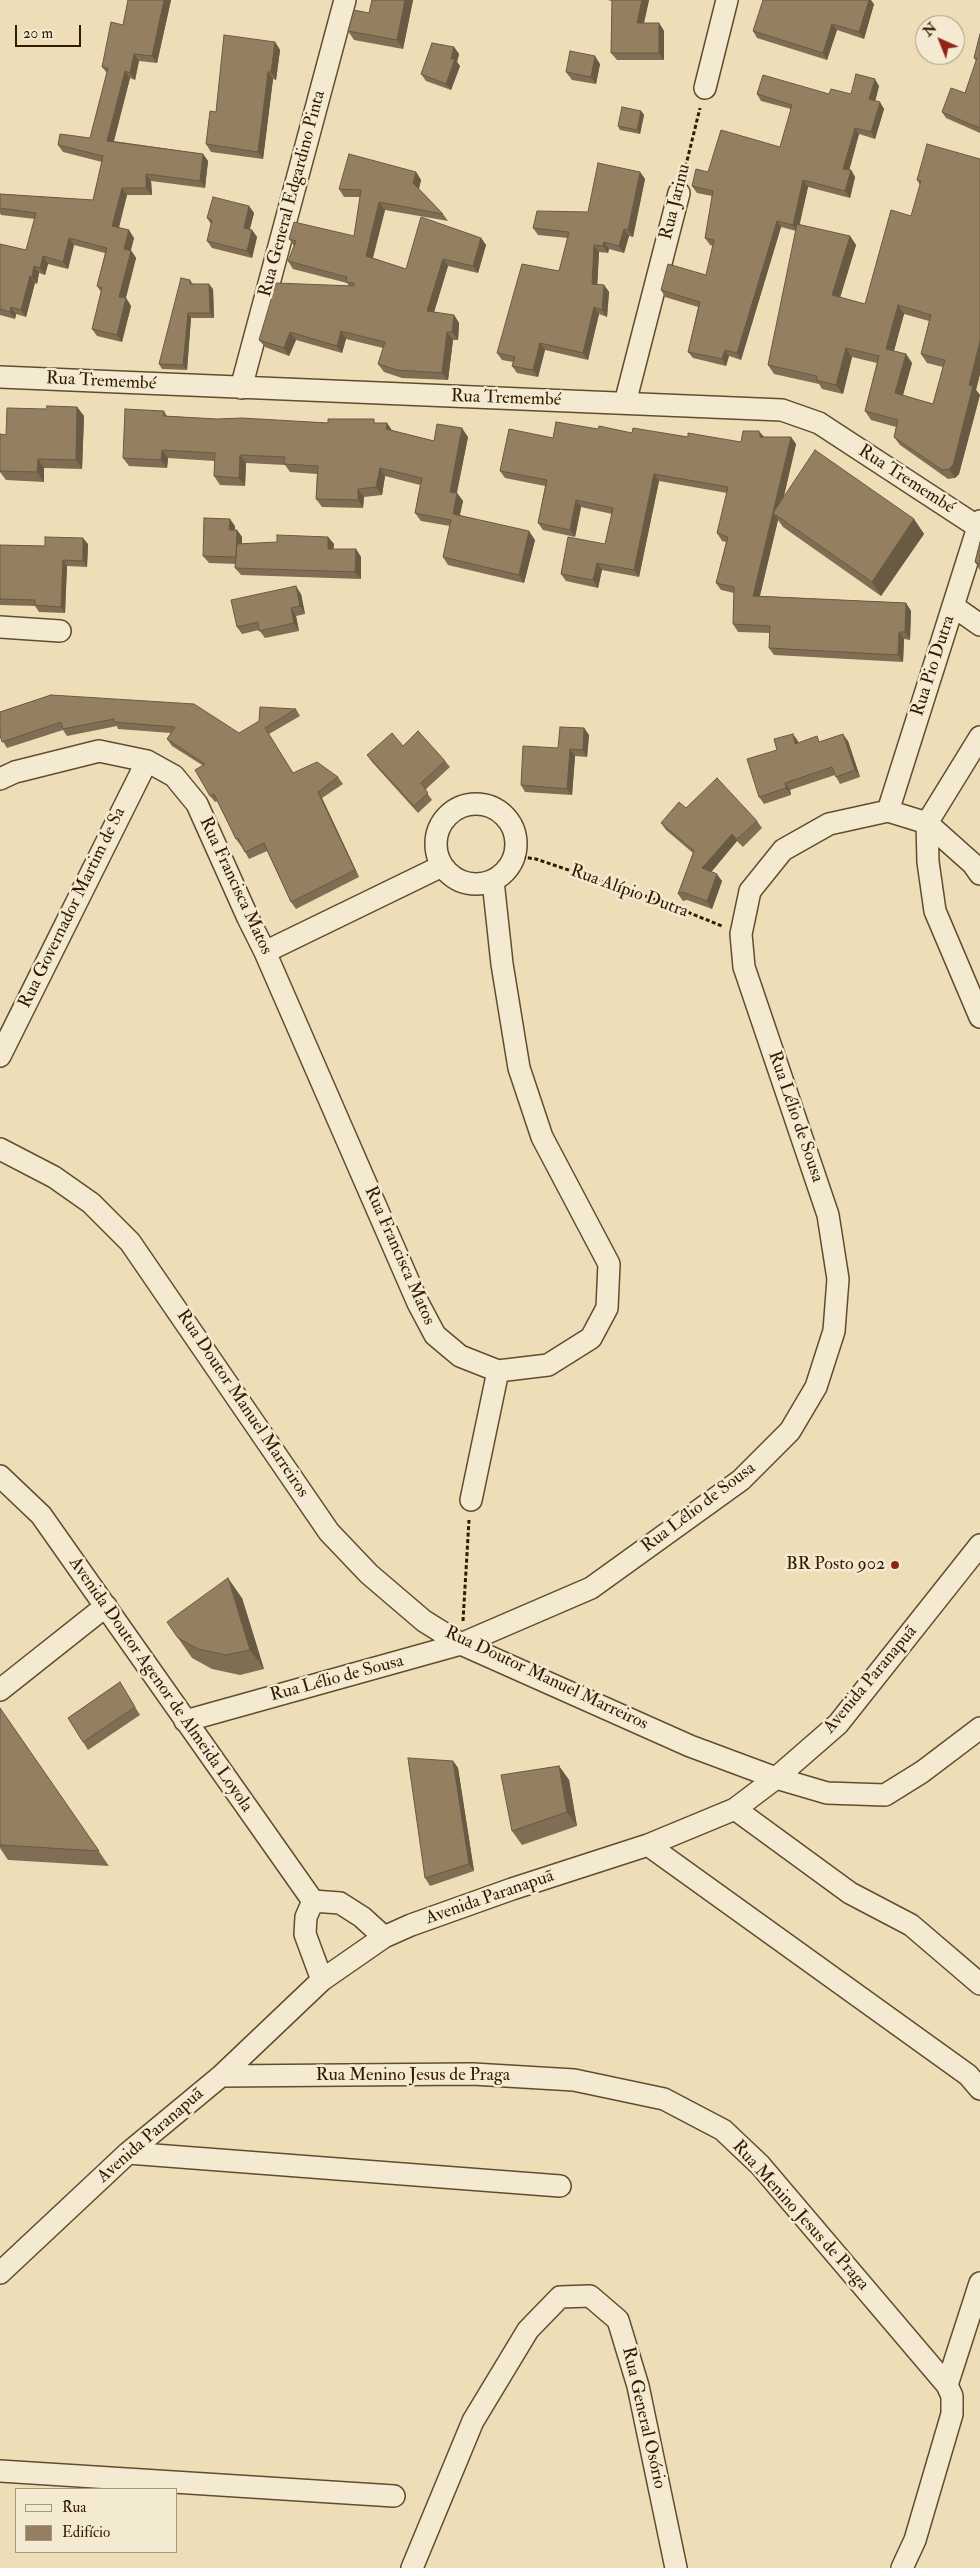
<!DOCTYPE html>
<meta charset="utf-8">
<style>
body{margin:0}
#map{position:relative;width:980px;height:2568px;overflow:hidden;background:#eddeb8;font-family:"IM FELL Double Pica",serif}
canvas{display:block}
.legend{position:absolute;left:15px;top:2488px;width:162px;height:65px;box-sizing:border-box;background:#f3ead1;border:1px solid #a7977d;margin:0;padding:6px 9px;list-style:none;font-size:15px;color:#341b00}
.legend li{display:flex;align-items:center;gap:10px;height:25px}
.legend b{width:25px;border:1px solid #a7977d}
.north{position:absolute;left:915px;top:15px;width:50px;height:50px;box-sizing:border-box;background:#f3ead1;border:1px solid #a7977d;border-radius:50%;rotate:316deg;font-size:14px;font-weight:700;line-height:20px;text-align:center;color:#341b00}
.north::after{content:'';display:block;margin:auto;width:18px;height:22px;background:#8f2418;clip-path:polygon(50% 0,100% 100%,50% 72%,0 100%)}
.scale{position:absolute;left:15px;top:25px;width:66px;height:22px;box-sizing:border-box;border:2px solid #341b00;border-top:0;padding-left:6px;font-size:15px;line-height:18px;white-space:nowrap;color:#341b00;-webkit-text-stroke:4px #f3ead1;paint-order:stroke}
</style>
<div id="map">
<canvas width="980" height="2568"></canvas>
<ul class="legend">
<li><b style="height:6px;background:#f3ead1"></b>Rua</li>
<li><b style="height:14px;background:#948060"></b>Edifício</li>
</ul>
<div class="north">N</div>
<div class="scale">20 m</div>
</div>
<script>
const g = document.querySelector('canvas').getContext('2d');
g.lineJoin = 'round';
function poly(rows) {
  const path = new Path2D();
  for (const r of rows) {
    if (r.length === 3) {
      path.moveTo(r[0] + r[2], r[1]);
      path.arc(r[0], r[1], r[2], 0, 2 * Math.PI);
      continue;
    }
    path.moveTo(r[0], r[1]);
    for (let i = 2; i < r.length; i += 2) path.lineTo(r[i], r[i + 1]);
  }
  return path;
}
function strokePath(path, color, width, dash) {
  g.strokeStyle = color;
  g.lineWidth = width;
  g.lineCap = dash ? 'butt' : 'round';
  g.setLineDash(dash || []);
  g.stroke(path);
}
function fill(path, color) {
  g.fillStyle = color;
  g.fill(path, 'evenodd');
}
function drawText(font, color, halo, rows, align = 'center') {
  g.font = font + ' "IM FELL Double Pica",serif';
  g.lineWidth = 5;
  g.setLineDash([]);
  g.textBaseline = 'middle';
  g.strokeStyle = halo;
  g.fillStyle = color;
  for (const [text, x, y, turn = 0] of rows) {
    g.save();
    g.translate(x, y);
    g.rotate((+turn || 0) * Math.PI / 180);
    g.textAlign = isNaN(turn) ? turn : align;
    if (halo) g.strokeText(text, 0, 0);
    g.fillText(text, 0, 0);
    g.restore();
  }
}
const path = poly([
 [684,173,700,108],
 [515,856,536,859,660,901,722,926],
 [463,1621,469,1520]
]);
const minor = poly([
 [705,88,727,0],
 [0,377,782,410,819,423,978,527],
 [241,388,345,0],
 [625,403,679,193],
 [953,606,980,625],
 [0,627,60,631],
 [980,737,927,823,928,862,935,911,980,1017],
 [0,779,15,772,99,751,147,761,174,776,197,804,248,918,265,952,418,1303,435,1335,460,1356,498,1371,548,1365,591,1338,607,1308,609,1264,542,1137,519,1068,502,964,493,881],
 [476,844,40],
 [888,811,980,521],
 [265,952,442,866],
 [0,1056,147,761],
 [0,1149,54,1177,91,1203,130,1242,329,1532,369,1574,424,1621,461,1644,690,1746,776,1778,827,1793,885,1795,922,1772,980,1728],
 [0,1476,41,1515,313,1901],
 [471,1500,498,1371],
 [0,1690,106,1606],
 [185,1721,461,1644,591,1588,741,1480,790,1431,816,1387,834,1331,838,1279,828,1215,744,967,741,934,750,891,783,850,829,824,888,811,927,823,973,864,980,874],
 [735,1809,850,1893,911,1925,980,1984],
 [648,1845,968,2075,980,2089],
 [313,1901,340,1903,362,1917,384,1937],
 [313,1901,306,1917,305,1934,322,1980],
 [221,2076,473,2074,574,2080,664,2099,723,2130,760,2165,947,2385,952,2396,952,2414,915,2540,902,2568],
 [128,2153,560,2186],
 [0,2273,128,2153,221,2076,322,1980,384,1937,411,1925,512,1889,648,1845,735,1809,776,1778,838,1724,980,1545],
 [947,2385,980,2283],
 [0,2471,394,2496],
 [412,2568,473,2421,528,2330,560,2297,590,2296,618,2320,638,2386,676,2568]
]);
const wall = poly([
 [128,0,171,0,157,63,139,61,135,80,130,78,114,141,203,154,208,161,205,188,151,181,152,195,127,195,119,228,134,238,131,250,136,258,126,298,131,306,122,342,97,336,92,329,101,292,97,286,105,253,74,245,68,269,48,264,45,275,39,273,37,284,35,283,26,317,16,314,15,319,0,315,0,244,26,250,35,219,1,215,0,213,0,194,93,200,102,162,63,152,58,145,90,138,107,73,102,67,123,25],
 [372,0,413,0,403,49,354,40,348,31,369,13],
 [607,0,649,0,644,23,659,23,664,31,664,60,617,60,611,53,612,1],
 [874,4,864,39,837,30,827,60,757,38,753,31],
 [980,34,980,133,946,118,942,112,965,93,976,61,974,58],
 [275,42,280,50,276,80,273,79,263,159,211,152,206,144,216,112],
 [454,47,459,54,457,62,460,66,451,90,426,81,421,74],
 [600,64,596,84,572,80,566,72],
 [879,86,875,101,884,109,875,139,859,134,849,170,851,170,855,177,850,198,808,187,799,225,850,236,856,245,840,298,865,304,911,216,920,185,917,180,980,159,980,374,976,390,980,395,959,474,955,478,948,479,900,445,894,437,896,427,871,420,865,411,877,363,852,357,843,394,822,389,819,384,774,374,768,365,796,231,781,227,741,360,729,356,726,366,693,358,688,352,698,307,665,297,661,290,706,275,713,246,710,245,705,238,712,196,697,193,692,186,708,172,780,147,791,109,761,101,757,94,851,94],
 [904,314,929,321,921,354,927,363,943,367,933,404,903,395,912,363,906,354,894,351],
 [641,111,644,115,640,134,620,130,618,126],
 [416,172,421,180,419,189,443,214,448,221,385,210,373,258,406,269,481,238,486,245,478,273,448,266,434,312,454,315,459,323,458,340,453,340,448,380,402,378,384,372,378,364,383,348,346,339,342,353,296,340,289,356,265,347,259,340,349,286,347,283,293,269,288,261,294,246,289,239,354,236,360,197,344,197,339,189],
 [640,172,645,179,633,237,629,236,624,253,609,249,608,253,599,252,597,285,604,285,609,292,607,317,599,314,588,360,545,350,538,377,517,373,512,366,513,362,502,360,497,353,559,271,568,238,538,235,533,228,588,212],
 [249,206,254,213,250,229,252,230,257,237,252,258,212,248,207,241,211,224,207,218],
 [190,280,193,284,213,289,214,318,191,318,187,370,162,369,159,364],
 [77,407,84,416,82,469,44,468,44,482,6,480,0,472,0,434,6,435,46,409],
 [164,411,167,416,217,419,328,423,387,423,392,431,434,441,468,437,457,493,463,501,460,515,535,540,524,583,448,565,443,557,450,526,421,521,415,513,420,485,385,476,382,495,364,497,363,508,322,507,316,499,317,474,290,472,285,465,246,463,245,486,220,485,214,476,215,461,168,458,167,468,129,466,123,458],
 [598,429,632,433,741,442,764,437,791,437,796,444,784,496,914,519,924,534,881,596,783,527,778,520,760,596,906,603,911,611,910,640,904,639,903,662,774,655,769,648,770,633,738,632,733,624,734,593,721,590,716,583,726,542,722,541,717,533,727,493,659,481,639,577,602,570,598,588,566,581,561,574,605,544,612,514,581,507,575,537,543,530,538,523,545,486,505,478,500,471,553,438],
 [235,526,235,530,237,530,242,537,242,544,277,542,328,537,334,544,333,549,356,549,361,557,361,579,241,575,235,568,236,564,209,563,203,556],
 [980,542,980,570,975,562],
 [88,544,87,567,67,566,65,613,39,612,35,606,0,605,0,545,45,546],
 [301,594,305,614,296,616,299,631,265,638,259,630,242,634,237,627],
 [51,695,239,733,296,709,300,716,269,734,293,773,338,777,343,784,322,798,359,877,296,909,291,902,267,851,249,859,245,852,241,846,236,839,217,801,215,802,210,796,202,765,172,746,167,739,171,733,118,729,117,726,67,736,63,730,7,748,0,737,0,712],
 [584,728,589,735,587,757,575,756,572,795,525,792,521,785,558,748],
 [798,741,798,743,848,741,860,777,840,784,835,775,790,790,791,795,764,804,759,797,777,750],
 [403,746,445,761,450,767,425,790,432,800,418,813,372,762,367,755],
 [686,808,757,821,762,828,743,847,737,841,711,872,722,881,712,909,687,900,683,901,678,894,693,853,666,830,661,823],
 [242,1598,264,1669,240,1675,212,1669,192,1658,178,1638],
 [120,1682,140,1715,88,1750,68,1718],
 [0,1708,109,1866,8,1860,0,1848],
 [453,1761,458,1768,474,1871,430,1886,425,1878],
 [559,1766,569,1780,577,1826,522,1845,512,1831]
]);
const shadedWall = poly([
 [164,0,171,0,157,63,152,56],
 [405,0,413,0,403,49,397,40],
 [642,0,649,0,642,31,637,23],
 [869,0,871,0,874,4,864,39,859,32],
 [659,23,664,31,664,60,659,53],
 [832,24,837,30,827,60,823,53],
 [275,42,280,50,276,80,271,72],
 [454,47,459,54,457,62,460,66,451,90,446,84],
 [134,54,139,61,135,80,130,73],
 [595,56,600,64,596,84,591,77],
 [125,71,130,78,112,148,107,141],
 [268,72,273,79,263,159,258,152],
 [875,79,879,86,874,106,869,99],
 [880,102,884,109,875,139,871,132],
 [641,111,644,115,640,134,637,130],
 [855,128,859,134,848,175,843,169],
 [203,154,208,161,205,188,200,181],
 [851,170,855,177,850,198,845,191],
 [416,172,421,180,418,191,413,183],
 [640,172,645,179,633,237,628,230],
 [146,174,151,181,152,195,146,188],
 [803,180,808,187,798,232,793,225],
 [122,188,127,195,117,233,112,226],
 [379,202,385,210,371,264,366,256],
 [249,206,254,213,248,235,244,228],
 [777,221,781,227,741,360,737,353],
 [624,229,629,236,624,253,619,246],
 [129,230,134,238,129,256,124,249],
 [252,230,257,237,252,258,247,251],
 [850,236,856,245,838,304,832,295],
 [69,238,74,245,68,269,63,262],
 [481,238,486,245,478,273,473,266],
 [604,242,609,249,608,253,603,246],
 [594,245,599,252,597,291,592,284],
 [131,251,136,258,124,304,119,297],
 [43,256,48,264,45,275,40,268],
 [443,259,448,266,432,319,427,311],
 [34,266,39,273,37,284,32,277],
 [30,276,35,283,26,317,21,310],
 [209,284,213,289,214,318,210,313],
 [604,285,609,292,607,317,602,310],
 [126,298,131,306,122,342,117,335],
 [898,305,904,314,892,358,886,349],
 [11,307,16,314,15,319,10,312],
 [594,307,599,314,588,360,583,353],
 [188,313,191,318,187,370,183,365],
 [454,315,459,323,458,340,452,332],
 [341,331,346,339,342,353,337,346],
 [290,332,296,340,289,356,284,348],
 [447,332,453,340,448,380,442,373],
 [980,341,980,374,976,390,980,395,959,474,955,478,949,469],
 [540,343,545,350,538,377,533,370],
 [846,348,852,357,843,394,836,385],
 [725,350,729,356,726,366,722,359],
 [906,354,912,363,901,402,895,393],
 [77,407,84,416,82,469,76,460],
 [387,423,393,432,386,429],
 [462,428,468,437,455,500,450,492],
 [759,431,765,438,760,437],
 [791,437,796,444,779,517,773,513],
 [162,450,168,458,167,468,161,460],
 [240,455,246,463,245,486,239,478],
 [38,459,44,468,44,482,37,472],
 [380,468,385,476,382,495,376,487],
 [654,474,659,481,639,577,634,570],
 [358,489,364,497,363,508,358,500],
 [457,493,463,501,458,522,453,514],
 [576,500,581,507,575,537,570,530],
 [773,513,778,520,758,603,753,596],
 [230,519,235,526,235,537,229,530],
 [914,519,924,534,881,596,872,582],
 [237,530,242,537,241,564,236,557],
 [529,531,535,540,524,583,519,575],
 [328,537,334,544,333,557,328,549],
 [83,538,88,544,87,567,83,561],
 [356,549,361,557,361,579,355,572],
 [63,560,67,566,65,613,61,607],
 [597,563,602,570,598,588,593,580],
 [296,586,301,594,305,614,300,606],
 [906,603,911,611,910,640,905,632],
 [291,608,296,616,299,631,294,623],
 [899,632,904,639,903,662,898,655],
 [584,728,589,735,587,757,583,750],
 [793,734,798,741,800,751,795,744],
 [843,734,848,741,860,777,855,770],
 [570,749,575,756,572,795,567,789],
 [785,783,790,790,791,795,786,788],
 [318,792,322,798,359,877,355,870],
 [732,834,737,841,708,876,702,868],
 [717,874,722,881,712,909,707,901],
 [228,1578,242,1598,264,1669,250,1650],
 [453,1761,458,1768,474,1871,469,1864],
 [559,1766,569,1780,577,1826,567,1812]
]);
const building = poly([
 [128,0,164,0,152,56,134,54,130,73,125,71,107,141,203,154,200,181,146,174,146,188,122,188,112,226,129,230,124,249,131,251,119,297,126,298,117,335,92,329,102,288,97,286,107,248,69,238,63,262,43,256,40,268,34,266,32,277,30,276,21,310,11,307,10,312,0,309,0,244,26,250,36,213,0,208,0,194,93,200,103,156,58,145,60,134,90,138,108,68,102,67,111,22,123,25,128,0],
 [372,0,405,0,397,40,348,31,354,10,369,13,372,0],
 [612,0,642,0,637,23,659,23,659,53,611,53,612,0],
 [763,0,869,0,859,32,832,24,823,53,753,31,763,0],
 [980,34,980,128,970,124,942,112,951,88,965,93,977,58,974,58,980,34],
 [224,35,275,42,271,72,268,72,258,152,206,144,210,111,216,112,224,35],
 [432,43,454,47,451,59,455,59,446,84,421,74,432,43],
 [570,51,595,56,591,77,566,72,570,51],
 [856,74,875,79,869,99,880,102,871,132,855,128,843,169,851,170,845,191,803,180,793,225,777,221,737,353,725,350,722,359,688,352,700,302,661,290,668,264,706,275,714,240,705,238,713,191,692,186,696,169,708,172,721,130,780,147,792,105,757,94,763,75,829,94,831,89,851,94,856,74],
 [622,107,641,111,637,130,618,126,622,107],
 [927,144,980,159,980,341,969,385,973,386,953,465,949,469,942,470,894,437,898,420,865,411,879,356,846,348,836,385,816,380,817,376,768,365,797,224,850,236,832,295,865,304,891,210,911,216,921,181,917,180,927,144],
 [898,305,931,315,921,354,945,360,933,404,895,393,906,354,886,349,898,305],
 [349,154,416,172,413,183,443,214,379,202,366,256,406,269,421,217,481,238,473,266,443,259,427,311,454,315,452,332,447,332,442,373,397,370,378,364,385,342,341,331,337,346,290,332,284,348,259,340,276,283,354,286,354,283,346,282,347,277,288,261,296,241,289,239,294,222,354,236,361,190,339,189,349,154],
 [598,163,640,172,628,230,624,229,619,246,604,242,603,246,594,245,592,284,604,285,602,310,594,307,583,353,540,343,533,370,512,366,515,357,497,353,522,264,559,271,569,232,533,228,537,211,588,212,598,163],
 [213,197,249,206,244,228,252,230,247,251,207,241,212,220,207,218,213,197],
 [181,278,190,280,190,284,209,284,210,313,188,313,183,365,159,364,181,278],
 [47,406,77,407,76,460,38,459,37,472,0,471,0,434,6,435,7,408,46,409,47,406],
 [125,409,164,411,163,416,217,419,242,418,328,423,328,419,374,419,374,423,387,423,386,429,434,441,437,424,462,428,450,492,457,493,453,514,529,531,519,575,443,557,451,520,415,513,422,478,380,468,376,487,358,489,358,500,316,499,318,466,284,464,285,457,240,455,239,478,214,476,215,453,162,450,161,460,123,458,125,409],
 [556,422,598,429,599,426,632,433,633,428,688,437,688,433,741,442,743,431,759,431,760,437,791,437,753,596,906,603,905,632,899,632,898,655,769,648,770,626,733,624,734,587,716,583,728,537,717,533,728,487,654,474,634,570,597,563,593,580,561,574,568,537,605,544,613,508,576,500,570,530,538,523,547,480,500,471,509,429,553,438,556,422],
 [815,450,914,519,872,582,773,513,815,450],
 [204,518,230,519,229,530,237,530,236,557,203,556,204,518],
 [277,535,328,537,328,549,356,549,355,572,235,568,237,544,277,542,277,535],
 [45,537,83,538,83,561,63,560,61,607,35,605,35,600,0,599,0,545,45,546,45,537],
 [980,542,980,564,975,562,980,542],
 [296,586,300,606,291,608,294,623,259,631,258,622,237,627,231,600,296,586],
 [51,695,194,704,239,733,259,721,260,707,296,709,265,728,293,773,317,762,338,777,318,792,355,870,291,902,264,843,245,852,238,838,236,839,214,794,210,796,195,770,205,764,167,739,175,727,114,722,114,719,63,729,61,722,2,742,0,735,0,712,51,695],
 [560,727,584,728,583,750,570,749,567,789,521,785,523,746,558,748,560,727],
 [418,731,445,761,421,783,428,793,414,806,367,755,392,733,403,746,418,731],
 [793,734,795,744,817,736,819,742,843,734,855,770,836,777,832,767,785,783,786,788,759,797,747,759,777,750,774,739,793,734],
 [717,778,757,821,737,839,732,834,702,868,717,874,707,901,682,892,678,894,694,851,661,823,679,802,686,808,717,778],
 [228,1578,250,1650,226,1655,198,1649,178,1638,167,1622,228,1578],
 [120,1682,135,1707,83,1742,68,1718,120,1682],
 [0,1708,99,1851,0,1845,0,1708],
 [408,1758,453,1761,469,1864,425,1878,408,1758],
 [559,1766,567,1812,512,1831,501,1775,559,1766]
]);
const markers = [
 [895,1565,5,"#8f2418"]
];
const streetNames = [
 ["Rua General Edgardino Pinta",293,194,-75],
 ["Rua Jarinu",676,202,-76],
 ["Rua Tremembé",101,382,3],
 ["Rua Tremembé",506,399,2],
 ["Rua Tremembé",906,480,33],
 ["Rua Pio Dutra",934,666,-72],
 ["Rua Francisca Matos",235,886,65],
 ["Rua Alípio Dutra",629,892,20],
 ["Rua Governador Martim de Sa",73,908,-64],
 ["Rua Lélio de Sousa",795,1117,71],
 ["Rua Francisca Matos",399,1256,66],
 ["Rua Doutor Manuel Marreiros",242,1404,56],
 ["Rua Lélio de Sousa",699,1508,-37],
 ["Rua Lélio de Sousa",337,1679,-15],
 ["Rua Doutor Manuel Marreiros",546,1679,25],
 ["Avenida Paranapuã",871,1680,-50],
 ["Avenida Doutor Agenor de Almeida Loyola",160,1685,55],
 ["Avenida Paranapuã",490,1898,-19],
 ["Rua Menino Jesus de Praga",413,2076],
 ["Avenida Paranapuã",151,2136,-41],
 ["Rua Menino Jesus de Praga",800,2216,48],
 ["Rua General Osório",643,2418,77]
];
const poiNames = [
 ["BR Posto 902",885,1565]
];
strokePath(minor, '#624c2e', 24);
strokePath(path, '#341b00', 3, [4, 2.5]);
strokePath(minor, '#f3ead1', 21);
fill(wall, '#7f6e53');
fill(shadedWall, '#685a43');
fill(building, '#948060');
strokePath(building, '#685a43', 1);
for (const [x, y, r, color] of markers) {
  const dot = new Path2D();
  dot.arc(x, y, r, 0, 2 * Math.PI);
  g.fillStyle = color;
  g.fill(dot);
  strokePath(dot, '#f3ead1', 2);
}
drawText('18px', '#341b00', '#f3ead1', streetNames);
drawText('18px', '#341b00', '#f3ead1', poiNames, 'right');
</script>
